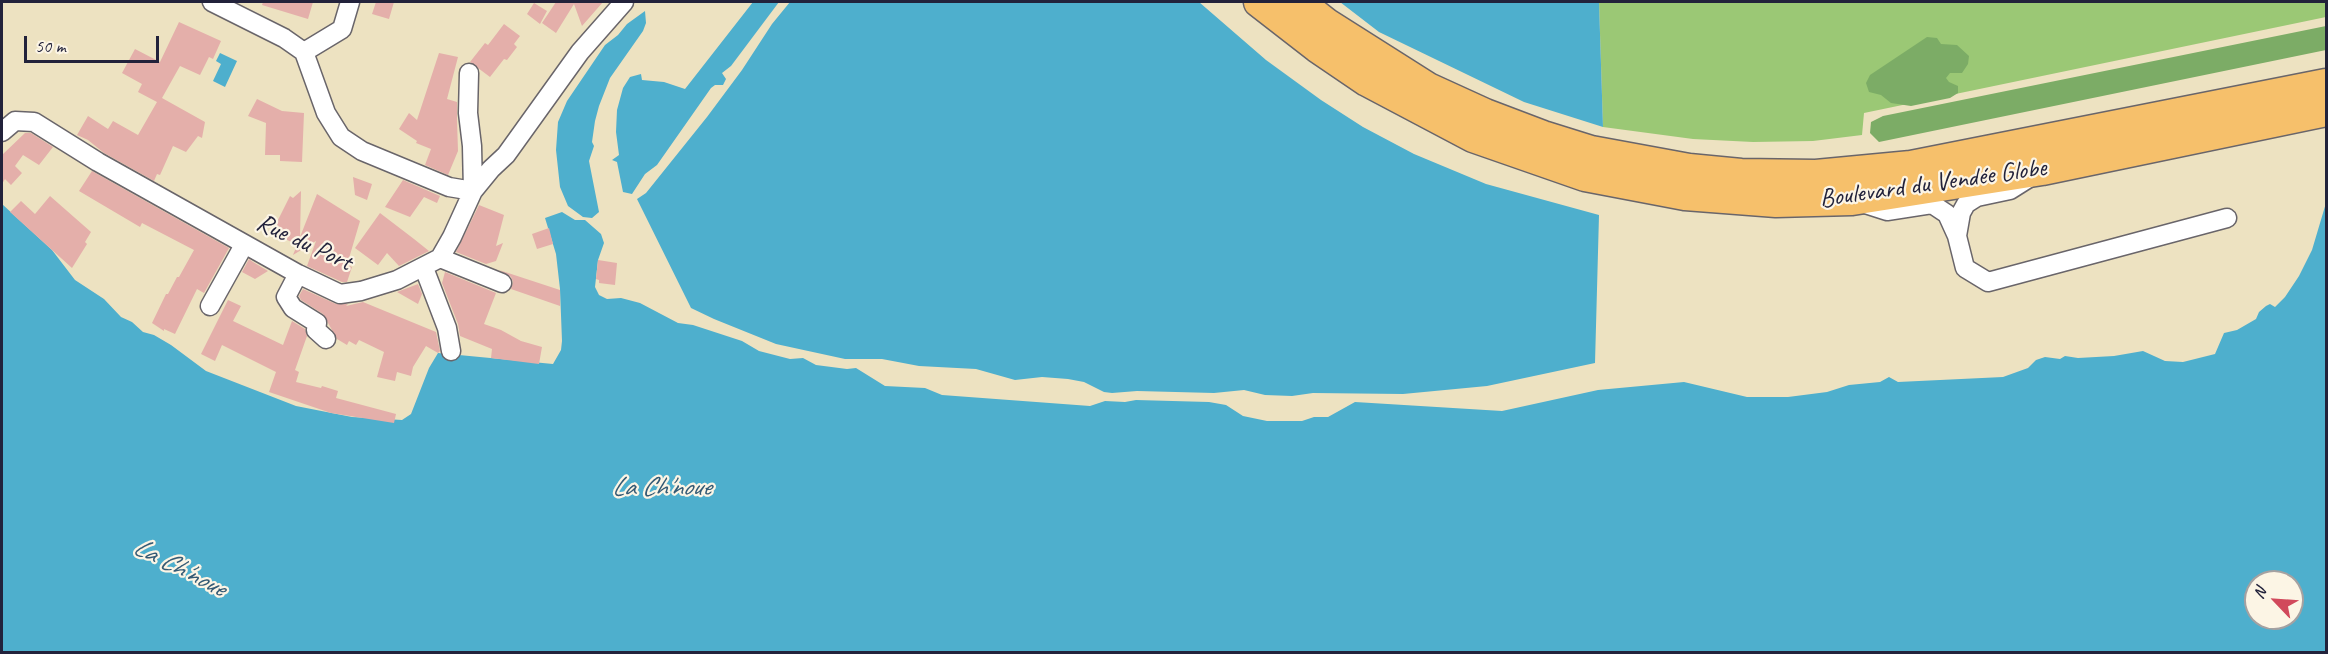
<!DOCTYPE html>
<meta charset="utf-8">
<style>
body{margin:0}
#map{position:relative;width:2328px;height:654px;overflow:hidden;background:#ede2c1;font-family:Caveat,sans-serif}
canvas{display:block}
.frame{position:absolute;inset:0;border:3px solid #22223b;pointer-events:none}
.north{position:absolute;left:2244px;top:570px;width:60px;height:60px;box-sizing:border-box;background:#fcf5e5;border:2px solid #a5a1a1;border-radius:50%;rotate:295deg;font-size:16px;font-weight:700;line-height:24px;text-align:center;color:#22223b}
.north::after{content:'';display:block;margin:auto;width:21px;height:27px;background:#d1495b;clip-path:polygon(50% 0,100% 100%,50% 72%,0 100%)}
.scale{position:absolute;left:24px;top:36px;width:135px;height:27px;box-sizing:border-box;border:3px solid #22223b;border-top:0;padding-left:8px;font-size:18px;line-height:21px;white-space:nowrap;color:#22223b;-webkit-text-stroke:4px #fcf5e5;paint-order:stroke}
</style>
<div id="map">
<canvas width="2328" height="654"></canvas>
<div class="frame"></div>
<div class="north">N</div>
<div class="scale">50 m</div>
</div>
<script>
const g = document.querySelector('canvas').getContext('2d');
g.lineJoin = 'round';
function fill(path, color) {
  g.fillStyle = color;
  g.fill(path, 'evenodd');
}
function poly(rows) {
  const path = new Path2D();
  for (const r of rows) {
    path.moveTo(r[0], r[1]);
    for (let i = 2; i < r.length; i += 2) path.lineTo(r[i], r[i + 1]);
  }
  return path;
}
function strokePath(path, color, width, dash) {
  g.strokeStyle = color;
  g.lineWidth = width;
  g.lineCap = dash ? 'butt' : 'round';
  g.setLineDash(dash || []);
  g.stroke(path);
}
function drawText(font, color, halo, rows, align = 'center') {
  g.font = font + ' Caveat,sans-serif';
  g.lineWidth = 4.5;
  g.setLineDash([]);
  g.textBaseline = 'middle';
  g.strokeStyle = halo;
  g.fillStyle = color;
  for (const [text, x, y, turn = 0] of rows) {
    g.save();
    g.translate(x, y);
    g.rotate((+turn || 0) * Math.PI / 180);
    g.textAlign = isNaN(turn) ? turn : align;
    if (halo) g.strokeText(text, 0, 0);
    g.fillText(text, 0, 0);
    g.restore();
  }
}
const green = poly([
 [1599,2,2326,2,2326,17,1864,113,1862,135,1813,141,1753,142,1693,139,1603,127]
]);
const forest = poly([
 [2326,26,2326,50,1879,142,1870,133,1871,122,1883,116],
 [1927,37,1937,38,1941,44,1957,45,1969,56,1968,64,1962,73,1950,73,1946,78,1949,82,1958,86,1958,93,1950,98,1911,106,1891,103,1881,95,1869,92,1866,83,1870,75]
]);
const water = poly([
 [753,2,779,2,731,66,722,73,726,79,723,85,715,85,711,88,657,165,645,174,632,194,623,192,617,162,612,160,619,155,616,132,617,110,623,88,630,77,641,74,642,80,664,82,685,89],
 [790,2,1199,2,1266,60,1321,100,1363,127,1414,154,1486,184,1599,215,1595,363,1487,386,1403,394,1313,393,1292,396,1265,395,1244,390,1214,393,1137,391,1112,393,1104,392,1084,382,1068,379,1042,377,1015,380,976,369,919,366,882,359,845,359,776,344,714,319,691,308,637,199,646,193,707,117,742,70,772,24],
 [1340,2,1599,2,1603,127,1524,102,1379,32],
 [645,11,646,23,643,31,610,78,599,106,595,121,592,142,594,146,589,161,599,212,592,218,583,217,568,206,560,187,556,150,558,122,567,101,605,45,618,35,627,24],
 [220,53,237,61,225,87,213,81,221,64,216,61],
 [2326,203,2326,652,2,652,2,204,52,250,75,280,104,299,121,317,132,322,143,332,154,335,171,345,206,371,296,406,352,417,402,420,411,414,429,368,438,353,553,364,561,350,562,341,560,289,556,254,545,218,562,212,575,220,585,220,601,234,604,243,598,260,595,287,599,295,607,299,621,298,640,303,678,323,693,325,742,341,759,351,790,359,803,358,816,365,847,369,856,368,885,386,925,388,942,395,1090,406,1105,401,1125,402,1136,400,1209,402,1226,405,1243,416,1267,421,1302,421,1314,417,1328,417,1355,402,1502,411,1598,390,1684,382,1747,397,1788,397,1827,392,1849,385,1880,382,1889,377,1898,382,2003,377,2028,368,2036,360,2045,357,2060,359,2065,356,2078,358,2114,356,2143,351,2165,361,2183,362,2215,354,2224,333,2237,330,2256,319,2259,312,2266,306,2270,304,2275,307,2285,297,2299,276,2312,250],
 [2256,582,2292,582,2292,618,2256,618]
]);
const building = poly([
 [263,2,313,2,308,19,262,5],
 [376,2,394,2,389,19,372,14],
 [556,2,603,2,582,26,574,4,556,33,542,23],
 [534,3,547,11,540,24,527,14],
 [179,22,221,41,213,59,209,57,200,75,180,66,162,98,205,122,202,138,198,136,186,152,173,146,160,175,157,174,154,181,104,153,88,140,77,135,88,116,108,129,113,121,138,135,157,102,138,92,142,84,122,73,135,49,160,62],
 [504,24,520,36,514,44,517,47,507,60,504,59,490,77,470,62,485,43,488,45],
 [439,53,458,57,447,99,457,102,457,120,458,151,448,175,425,165,431,149,416,143,417,141,399,129,409,113,417,120],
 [257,99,282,111,304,113,302,162,280,161,280,155,265,155,266,123,248,116],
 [25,133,31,133,53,147,39,165,23,155,15,166,22,173,11,185,5,179,2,184,2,155],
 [92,171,229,248,204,293,197,289,175,334,164,329,164,331,152,323,166,294,168,294,177,277,179,277,194,250,142,223,140,227,79,191],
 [353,177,372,184,367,200,355,195],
 [403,180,440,196,437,203,424,197,410,217,385,207],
 [301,191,300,237,317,194,360,221,347,265,352,267,347,282,342,282,307,266,316,241,293,255,297,245,272,232,290,196,293,198],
 [50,196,91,232,85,242,87,244,72,268,10,212,21,201,35,214],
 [479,205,504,215,496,246,503,243,496,261,486,264,456,252],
 [380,213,414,239,429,251,399,266,387,253,378,265,355,248],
 [549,228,553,244,537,249,532,234],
 [249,259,253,262,268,271,255,279,242,272],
 [598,260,617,263,615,285,599,283,599,280,596,279],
 [499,270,560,290,560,306,511,289,513,282,511,277],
 [445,272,496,293,484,324,501,330,521,341,542,347,539,364,491,358,492,349,460,336,458,324,442,283],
 [418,284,422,294,418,304,397,292],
 [303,289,336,304,348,304,346,306,363,302,436,332,440,351,438,353,426,346,413,367,411,376,397,372,395,381,377,377,384,352,359,340,356,345,349,341,347,345,337,339,323,314,301,300,299,296],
 [228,300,241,306,233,321,283,345,292,321,305,329,307,336,295,370,299,372,296,382,321,388,322,386,338,391,336,398,396,414,394,423,331,413,269,392,276,372,222,345,215,361,201,354]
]);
const minor = poly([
 [212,2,284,38,304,52,326,113,341,137,362,151,449,187,473,191,472,146,468,113,469,73],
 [304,52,342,29,350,2],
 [2,132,15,121,34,122,98,162,298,274,340,294,361,291,397,280,440,258,452,237,473,191,491,169,506,155,580,52,624,2],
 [1862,203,1887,211,1932,204,1947,214,1957,236,1965,268,1988,282,2227,218],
 [1957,236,1961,213,1966,204,1977,197,2010,190,2029,178],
 [440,258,502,283],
 [424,268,447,328,451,351],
 [298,274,286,297,293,308,317,323,316,330,326,339],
 [210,306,244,245]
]);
const primary = poly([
 [1259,2,1317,47,1367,81,1473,137,1585,176,1685,195,1776,202,1852,200,2042,170,2326,111],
 [1299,2,1327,24,1428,88,1485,114,1543,136,1591,151,1689,169,1741,174,1816,175,1911,166,2326,84]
]);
const streetNames = [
 ["Boulevard du Vendée Globe",1933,184,-8],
 ["Rue du Port",304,243,25]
];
const waterNames = [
 ["La Ch'noue",661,488],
 ["La Ch'noue",179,568,27]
];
fill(green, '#9bc875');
fill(forest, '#7cac66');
fill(water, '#4eafcd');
fill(building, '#e4afaa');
strokePath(minor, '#69656a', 21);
strokePath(primary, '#69656a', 33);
strokePath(minor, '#fff', 18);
strokePath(primary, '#f6c06b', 30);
drawText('26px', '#22223b', '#fcf5e5', streetNames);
drawText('italic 27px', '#345a75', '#fcf5e5', waterNames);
</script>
